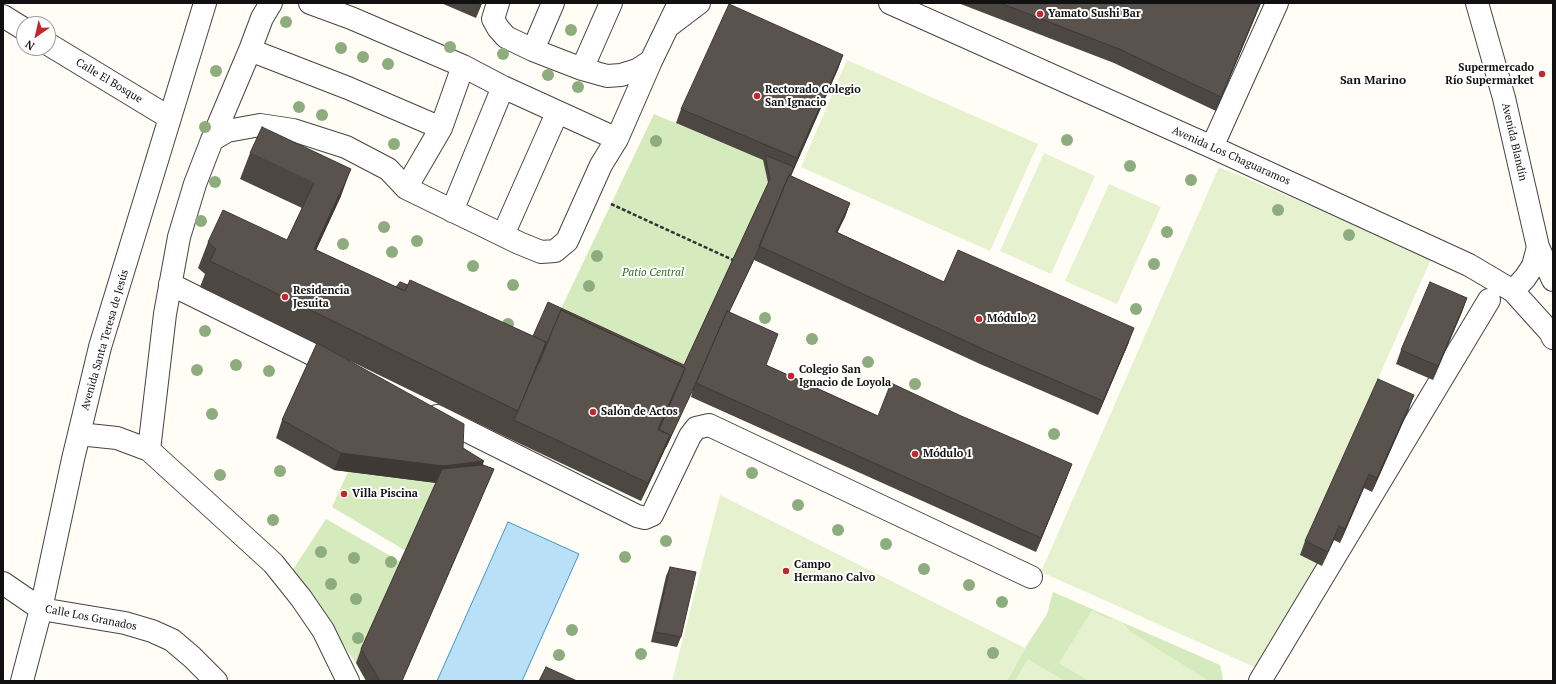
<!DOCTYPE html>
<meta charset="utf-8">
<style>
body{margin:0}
#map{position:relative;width:1556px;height:684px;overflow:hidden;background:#fffdf5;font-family:"PT Serif",serif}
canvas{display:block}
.frame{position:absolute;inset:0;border:4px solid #111;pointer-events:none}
.north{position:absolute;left:16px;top:16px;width:40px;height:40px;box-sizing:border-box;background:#fff;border:1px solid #a0a0a0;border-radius:50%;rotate:214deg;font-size:11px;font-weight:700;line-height:16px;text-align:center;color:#111}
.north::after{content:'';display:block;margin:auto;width:14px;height:18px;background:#c4262e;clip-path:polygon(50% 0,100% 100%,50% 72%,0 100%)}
</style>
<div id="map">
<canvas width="1556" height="684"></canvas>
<div class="frame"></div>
<div class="north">N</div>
</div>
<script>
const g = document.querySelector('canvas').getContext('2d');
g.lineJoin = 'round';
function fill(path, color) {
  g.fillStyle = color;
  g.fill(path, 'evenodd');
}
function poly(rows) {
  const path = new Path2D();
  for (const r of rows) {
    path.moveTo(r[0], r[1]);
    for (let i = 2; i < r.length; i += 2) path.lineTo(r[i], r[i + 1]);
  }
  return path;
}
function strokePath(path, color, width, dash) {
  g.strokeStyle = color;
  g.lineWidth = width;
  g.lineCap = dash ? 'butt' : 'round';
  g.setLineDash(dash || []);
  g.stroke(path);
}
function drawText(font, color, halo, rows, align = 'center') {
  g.font = font + ' "PT Serif",serif';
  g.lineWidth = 4;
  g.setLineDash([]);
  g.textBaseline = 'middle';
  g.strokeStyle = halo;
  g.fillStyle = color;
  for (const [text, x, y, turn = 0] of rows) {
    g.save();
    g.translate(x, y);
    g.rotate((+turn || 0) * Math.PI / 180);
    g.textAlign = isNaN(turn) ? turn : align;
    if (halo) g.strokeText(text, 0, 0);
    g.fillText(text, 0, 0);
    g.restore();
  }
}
const green = poly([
 [654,114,763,160,768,184,682,370,559,313],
 [348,472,437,483,406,551,332,507],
 [326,519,401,562,356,663,292,571],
 [1053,592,1220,665,1223,678,1221,681,1007,681,1025,648,1047,614]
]);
const pitch = poly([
 [847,60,1038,144,990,251,801,167],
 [1044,153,1095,176,1051,274,1000,251],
 [1219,167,1432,257,1300,555,1322,566,1259,669,1041,572],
 [1109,184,1161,207,1117,304,1065,281],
 [720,495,1025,648,1007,681,672,681],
 [1092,610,1106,618,1113,619,1122,622,1131,632,1209,681,1089,681,1059,663],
 [1028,659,1065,681,1015,681]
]);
const water = poly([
 [508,522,579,554,522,681,437,681,508,522]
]);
const path = poly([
 [611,204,733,260]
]);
const minor = poly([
 [310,3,351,18,463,66],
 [498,3,493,19,498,28,506,37,533,50,582,69,607,76,621,75,637,70,651,61],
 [890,3,1212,147,1469,265,1513,291,1550,332,1553,338],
 [1477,3,1504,98,1538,247,1553,280],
 [3,16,24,29],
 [670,25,699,3],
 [48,44,170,118],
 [250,50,262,18,271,3],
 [533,50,553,3],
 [582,69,611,3],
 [617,139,651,61,679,3],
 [1212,147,1277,3],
 [406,188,441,128],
 [452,211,503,87],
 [503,235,557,113],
 [170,284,340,368],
 [1513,291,1525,278,1533,266,1538,247],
 [437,416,637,516,645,518,652,515,690,436,696,428,709,425,1031,577],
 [79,434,117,438,149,450,273,563,301,598,323,630,348,681],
 [149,450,165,314,179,237,195,184,212,140,250,50,348,88,441,128,463,66,503,87,617,139,601,165,567,241,555,251,541,252,519,243,406,188,388,169,346,147,293,130,260,125,227,131,212,140],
 [3,583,41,609,125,623,152,631,172,640,192,657,216,681],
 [22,681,41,609,73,459,100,347,205,3],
 [1260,681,1489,300]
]);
const trees = [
 [286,22],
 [571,30],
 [450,47],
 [341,48],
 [503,54],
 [363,57],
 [388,64],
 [216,71],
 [548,75],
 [578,87],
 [299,107],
 [322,115],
 [205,127],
 [1067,140],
 [656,141],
 [394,144],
 [1130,166],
 [1191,180],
 [215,182],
 [1278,210],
 [201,221],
 [384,227],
 [1167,232],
 [1349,235],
 [417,241],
 [343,244],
 [392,252],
 [597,256],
 [1154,264],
 [473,266],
 [513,285],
 [589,286],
 [1136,309],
 [765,318],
 [508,324],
 [205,331],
 [812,339],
 [868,362],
 [236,365],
 [197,370],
 [269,371],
 [915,384],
 [212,414],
 [1054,434],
 [280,471],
 [752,473],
 [220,475],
 [798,505],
 [273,520],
 [838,530],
 [666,541],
 [886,544],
 [321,552],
 [625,557],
 [354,558],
 [391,562],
 [924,569],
 [331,584],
 [969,585],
 [356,599],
 [1002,602],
 [572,630],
 [358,638],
 [993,653],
 [641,654],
 [559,655]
];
const wall = poly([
 [441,3,482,3,476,18],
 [958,3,1261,3,1216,111,1114,63],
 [843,55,838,69,791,176,850,203,845,217,837,232,944,282,1129,342,1098,415,980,364,754,260,729,312,766,365,878,416,1067,477,1036,552,691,397,693,389,641,501,508,438,336,354,463,448,483,465,494,469,488,483,402,681,366,681,356,663,361,649,436,483,334,470,276,438,282,420,317,344,200,287,205,274,198,268,208,242,287,240,302,208,240,179,250,153,341,196,316,250,396,287,408,285,533,336,684,365,768,183,763,160,676,123,681,109],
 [1467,298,1462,312,1433,380,1396,364,1401,350],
 [1409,409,1372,492,1364,488,1340,543,1334,540,1322,566,1300,555,1305,541],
 [670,567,681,637,677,647,651,642,666,576]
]);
const shadedWall = poly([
 [481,3,482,3,476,18],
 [1260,3,1261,3,1216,111,1221,97],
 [843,55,838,69,760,246,794,167,797,158],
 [351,169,341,196,307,270,314,249],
 [850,203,845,217,831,246,836,232],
 [756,255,754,260,696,383],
 [1467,298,1462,312,1433,380,1438,366],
 [1134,328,1129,342,1098,415,1103,401],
 [546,342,538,364,514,420,518,411],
 [685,368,679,386,654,442,658,429],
 [695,384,693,389,641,501,648,483,670,435],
 [1414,395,1409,409,1372,492,1377,478],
 [341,453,484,461,478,479,437,483,334,470],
 [1072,464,1067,477,1036,552,1041,538],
 [1369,474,1364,488,1340,543,1345,529],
 [1339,526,1334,540,1322,566,1328,552]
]);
const building = poly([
 [1000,3,1260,3,1221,97,1119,49,1000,3],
 [729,4,843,55,797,158,681,109,729,4],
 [262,127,351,169,314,249,405,291,410,280,546,342,518,411,210,261,216,249,208,242,223,210,287,240,314,183,250,153,262,127],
 [765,155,794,167,790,176,789,175,756,255,729,312,727,311,696,383,666,447,670,435,659,430,680,381,685,368,561,310,539,363,546,342,533,336,548,302,684,365,770,179,765,155],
 [789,175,850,203,836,232,944,282,958,250,1134,328,1103,401,985,350,759,246,789,175],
 [400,282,408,285,405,291,396,287,400,282],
 [1430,282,1467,298,1438,366,1401,350,1430,282],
 [561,310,685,368,658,429,670,435,648,483,514,420,561,310],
 [727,311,778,334,766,365,878,416,891,383,959,415,1072,464,1041,538,696,383,727,311],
 [317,343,464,424,463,448,484,461,443,466,341,453,282,420,317,343],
 [1378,379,1414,395,1377,478,1369,474,1345,529,1339,526,1328,552,1305,541,1378,379],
 [483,465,494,469,402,681,380,681,361,649,442,469,483,465],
 [670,567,696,572,681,637,655,632,670,567],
 [546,667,577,681,539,681,546,667]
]);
const markers = [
 [1040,14,4,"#c4262e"],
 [1542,74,4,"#c4262e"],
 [757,96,4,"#c4262e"],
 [285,297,4,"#c4262e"],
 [979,319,4,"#c4262e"],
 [791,376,4,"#c4262e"],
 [593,412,4,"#c4262e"],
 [915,454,4,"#c4262e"],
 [344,494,4,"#c4262e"],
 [786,571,4,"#c4262e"]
];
const poiNames = [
 ["Yamato Sushi Bar",1048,14],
 ["Supermercado",1534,68,"right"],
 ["Río Supermarket",1534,81,"right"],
 ["Rectorado Colegio",765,90],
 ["San Ignacio",765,103],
 ["Residencia",293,291],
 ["Jesuita",293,304],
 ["Módulo 2",987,319],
 ["Colegio San",799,370],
 ["Ignacio de Loyola",799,383],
 ["Salón de Actos",601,412],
 ["Módulo 1",923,454],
 ["Villa Piscina",352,494],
 ["Campo",794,565],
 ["Hermano Calvo",794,578]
];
const streetNames = [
 ["Calle El Bosque",109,81,31],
 ["Avenida Blandín",1514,142,77],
 ["Avenida Los Chaguaramos",1231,156,24],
 ["Avenida Santa Teresa de Jesús",105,340,-74],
 ["Calle Los Granados",91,618,11]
];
const parkNames = [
 ["Patio Central",653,273]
];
const neighbourhoodNames = [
 ["San Marino",1373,81]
];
fill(green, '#d5ebbd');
fill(pitch, '#e6f2cf');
fill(water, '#b9e0f7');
strokePath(water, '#3f96cf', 1);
strokePath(minor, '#444', 24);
strokePath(path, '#333', 2.5, [4, 2]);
strokePath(minor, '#fff', 22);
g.fillStyle = '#8dad7f';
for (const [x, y] of trees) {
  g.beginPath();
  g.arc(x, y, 6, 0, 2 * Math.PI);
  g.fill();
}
fill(wall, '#4d4742');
fill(shadedWall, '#3f3936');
fill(building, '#5a524d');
strokePath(building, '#3f3936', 1);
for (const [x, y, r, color] of markers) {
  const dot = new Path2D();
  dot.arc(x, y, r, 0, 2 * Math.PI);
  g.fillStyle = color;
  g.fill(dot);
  strokePath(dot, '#fff', 1.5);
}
drawText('bold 11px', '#111', '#fff', poiNames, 'left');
drawText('11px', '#111', '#fff', streetNames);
drawText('italic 11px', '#2f6b1f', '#fff', parkNames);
drawText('bold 12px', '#111', '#fff', neighbourhoodNames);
</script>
